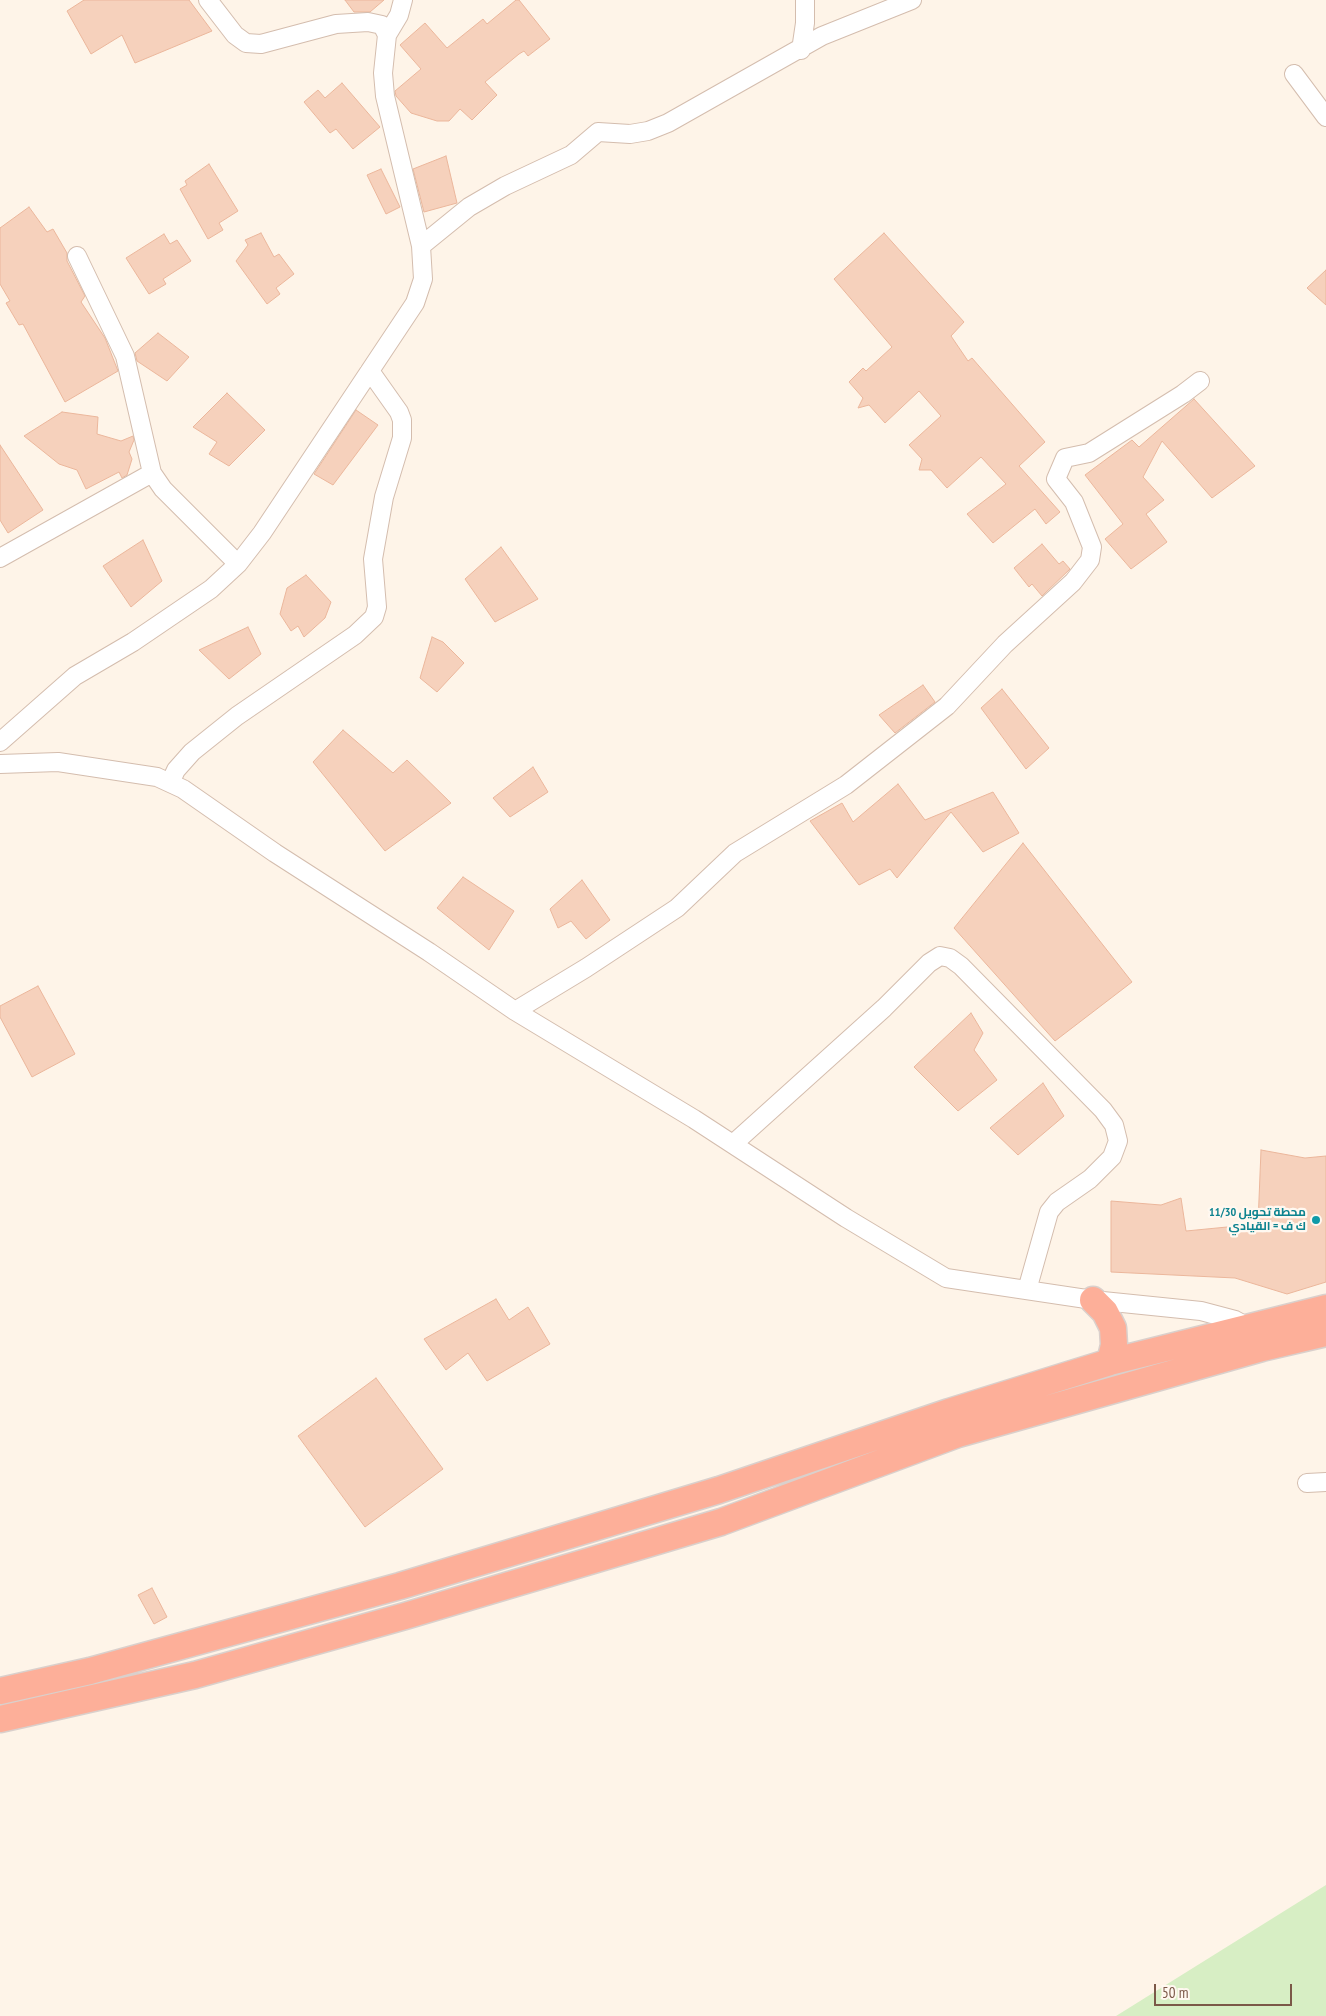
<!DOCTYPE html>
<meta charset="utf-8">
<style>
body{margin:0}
#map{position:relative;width:1326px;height:2016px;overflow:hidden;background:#fef4e8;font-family:"PT Sans Narrow",sans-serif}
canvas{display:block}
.scale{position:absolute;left:1154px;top:1984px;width:138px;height:22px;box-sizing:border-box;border:2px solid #7b5848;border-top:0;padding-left:6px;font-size:15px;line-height:18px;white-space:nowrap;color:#7b5848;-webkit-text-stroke:4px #fff8f0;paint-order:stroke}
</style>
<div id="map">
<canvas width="1326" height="2016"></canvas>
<div class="scale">50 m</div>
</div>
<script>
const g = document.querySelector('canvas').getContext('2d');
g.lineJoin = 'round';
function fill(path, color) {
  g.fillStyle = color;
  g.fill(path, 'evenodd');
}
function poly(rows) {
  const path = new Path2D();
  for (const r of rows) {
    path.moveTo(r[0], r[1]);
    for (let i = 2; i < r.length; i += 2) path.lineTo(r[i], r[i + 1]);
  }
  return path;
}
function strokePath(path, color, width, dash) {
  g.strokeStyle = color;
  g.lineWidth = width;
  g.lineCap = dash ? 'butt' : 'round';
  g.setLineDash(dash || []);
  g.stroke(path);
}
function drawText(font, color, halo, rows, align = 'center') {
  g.font = font + ' "PT Sans Narrow",Cairo,sans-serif';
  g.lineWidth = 4.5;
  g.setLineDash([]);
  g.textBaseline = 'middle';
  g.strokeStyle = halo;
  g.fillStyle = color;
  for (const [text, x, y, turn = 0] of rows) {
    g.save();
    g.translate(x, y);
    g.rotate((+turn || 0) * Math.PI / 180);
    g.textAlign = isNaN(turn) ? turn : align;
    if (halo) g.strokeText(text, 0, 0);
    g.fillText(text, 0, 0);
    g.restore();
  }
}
const green = poly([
 [1326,1885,1326,2016,1116,2016]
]);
const building = poly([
 [84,0,189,0,212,31,135,63,122,35,91,54,67,11,84,0],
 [345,0,384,0,370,12,354,12,345,0],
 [516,0,519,0,550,39,528,56,524,51,519,54,485,82,497,95,472,120,460,109,449,121,437,121,411,113,396,96,395,91,421,69,400,45,425,23,447,48,483,19,487,24,516,0],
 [342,83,380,127,353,149,336,129,330,133,304,102,318,90,325,98,342,83],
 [446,156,457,203,424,212,413,169,446,156],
 [209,164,238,211,219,223,223,230,208,239,180,189,187,185,185,181,209,164],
 [381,169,400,207,386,214,367,175,381,169],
 [29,207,47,232,53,229,67,253,67,261,85,296,81,302,105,338,118,371,65,402,23,324,19,325,6,303,10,301,0,284,0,228,29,207],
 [261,233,274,257,279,254,294,274,276,288,280,294,267,304,236,261,248,245,245,240,261,233],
 [884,233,964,322,951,336,968,361,972,358,1045,442,1019,466,1060,512,1046,524,1035,509,993,543,967,514,1006,484,981,457,947,488,931,470,919,470,922,459,909,445,941,416,919,391,885,423,869,405,858,408,863,398,849,382,863,368,866,371,892,347,834,279,884,233],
 [164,234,170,244,177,240,191,261,163,279,166,284,149,294,126,258,164,234],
 [1326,270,1326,305,1307,288,1326,270],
 [158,333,189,357,167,381,137,361,135,353,158,333],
 [227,393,265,430,229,466,209,454,217,442,193,427,227,393],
 [1194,399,1255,466,1212,498,1162,441,1143,477,1164,500,1146,514,1167,542,1131,569,1105,539,1123,524,1085,475,1132,440,1139,447,1194,399],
 [356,410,378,425,333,485,314,474,356,410],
 [62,412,98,417,97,434,121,441,133,436,134,440,129,452,132,459,127,475,122,478,119,472,86,489,77,470,59,464,24,436,62,412],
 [0,445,43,510,8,533,0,520,0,445],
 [143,540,162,581,131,607,103,566,143,540],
 [1042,544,1059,564,1063,561,1070,569,1042,596,1032,584,1029,587,1014,568,1042,544],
 [501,547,538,599,495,622,465,579,501,547],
 [306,575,331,602,325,618,304,637,298,626,291,631,280,614,287,588,306,575],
 [248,627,261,654,229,679,199,650,248,627],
 [432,637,443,642,464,663,437,692,420,678,432,637],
 [923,685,935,702,895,733,879,715,923,685],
 [1002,689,1049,748,1026,769,981,708,1002,689],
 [343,730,393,773,407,760,451,803,385,851,313,762,343,730],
 [533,767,548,792,510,817,493,798,533,767],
 [898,784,925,820,993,792,1019,833,983,852,951,812,897,878,890,869,859,885,810,821,842,803,853,822,898,784],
 [1023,843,1132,982,1055,1041,954,928,1023,843],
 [463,877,514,911,489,950,437,908,463,877],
 [582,880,610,920,586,939,571,921,558,928,550,909,582,880],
 [38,986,75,1054,32,1077,0,1017,0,1006,38,986],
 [971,1013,983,1033,974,1050,997,1080,958,1111,914,1067,971,1013],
 [1043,1083,1064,1116,1018,1155,990,1128,1043,1083],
 [1261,1150,1305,1158,1326,1156,1326,1282,1287,1294,1235,1278,1111,1272,1111,1201,1161,1205,1181,1198,1186,1231,1258,1224,1261,1150],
 [496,1299,509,1320,528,1307,550,1344,487,1381,468,1353,446,1370,424,1339,496,1299],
 [376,1378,443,1469,365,1527,298,1436,376,1378],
 [152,1588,167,1617,154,1624,138,1595,152,1588]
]);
const minor = poly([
 [208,0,235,35,246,43,261,44,336,24,368,22,382,25,387,35],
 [801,50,805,23,805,0],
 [1294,74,1326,117],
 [421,246,469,207,505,186,571,155,598,132,630,134,648,131,668,123,822,36,912,0],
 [77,256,125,356,152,473,163,489,238,564],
 [0,558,152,473],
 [0,742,75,676,133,642,211,589,238,564,262,533,415,303,423,279,421,246,385,96,383,73,387,35,399,15,403,0],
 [0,764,58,762,157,777,183,789,275,853,429,952,515,1011,694,1119,846,1218,946,1278,1093,1300,1201,1311,1235,1320,1250,1328],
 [170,783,176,770,192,752,237,716,355,635,374,617,377,607,373,559,384,497,402,438,402,420,399,412,370,371],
 [515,1011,586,968,677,908,735,853,846,785,947,706,1005,644,1073,582,1090,560,1092,547,1074,502,1056,479,1065,458,1089,453,1183,394,1200,381],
 [733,1144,884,1008,929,963,940,956,950,958,961,966,1103,1110,1114,1125,1118,1141,1112,1157,1090,1179,1057,1202,1049,1212,1027,1290],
 [1307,1483,1326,1482]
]);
const highway = poly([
 [1093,1300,1105,1312,1113,1328,1114,1345,1110,1362],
 [0,1691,90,1671,400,1586,719,1490,949,1412,1110,1362,1326,1308],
 [0,1719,195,1675,405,1616,721,1522,958,1434,1262,1348,1326,1333]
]);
const markers = [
 [1316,1220,5,"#0f9aa8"]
];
const cultureNames = [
 ["محطة تحويل 11/30",1306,1213],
 ["ك ف = القيادي",1306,1227]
];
fill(green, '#d7eec4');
fill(building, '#f6d1bc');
strokePath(building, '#ebb69b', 1);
strokePath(minor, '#d4bdae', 20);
strokePath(highway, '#dad0cc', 29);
strokePath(minor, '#fff', 18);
strokePath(highway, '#fdaf99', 26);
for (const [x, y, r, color] of markers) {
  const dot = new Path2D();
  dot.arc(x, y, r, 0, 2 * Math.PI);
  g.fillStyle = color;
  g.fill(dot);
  strokePath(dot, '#fff8f0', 2);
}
drawText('bold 12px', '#0d838f', '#fff8f0', cultureNames, 'right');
</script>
